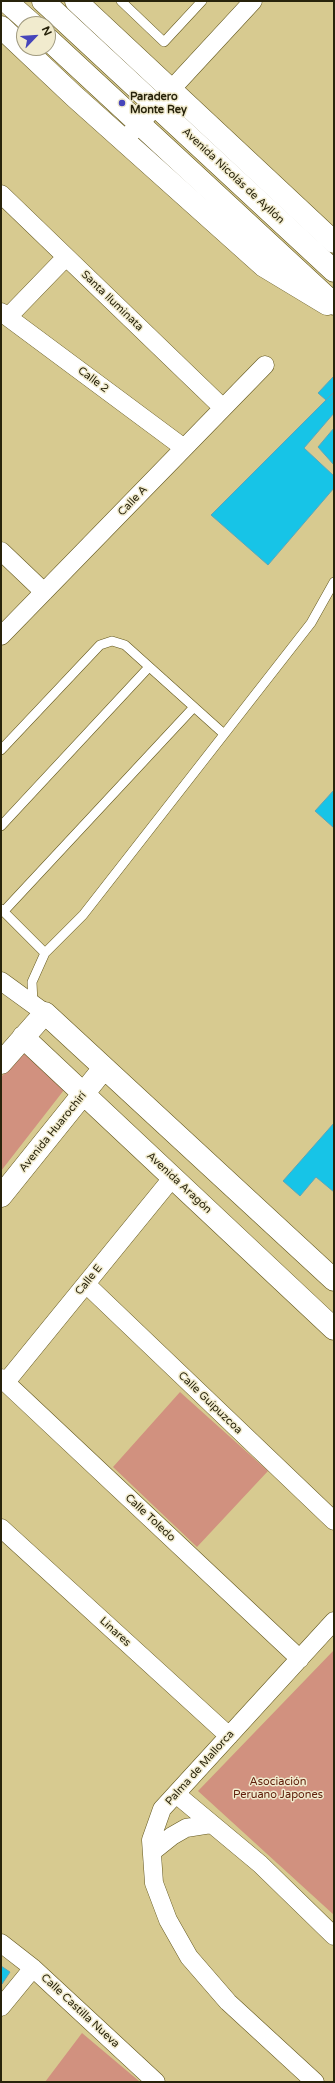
<!DOCTYPE html>
<meta charset="utf-8">
<style>
body{margin:0}
#map{position:relative;width:335px;height:2083px;overflow:hidden;background:#d7ca90;font-family:"Varela Round",sans-serif}
canvas{display:block}
.frame{position:absolute;inset:0;border:2px solid #28230b;pointer-events:none}
.north{position:absolute;left:16px;top:16px;width:40px;height:40px;box-sizing:border-box;background:#f1ebce;border:1px solid #a19b80;border-radius:50%;rotate:65deg;font-size:11px;font-weight:700;line-height:16px;text-align:center;color:#28230b}
.north::after{content:'';display:block;margin:auto;width:14px;height:18px;background:#4645bb;clip-path:polygon(50% 0,100% 100%,50% 72%,0 100%)}
</style>
<div id="map">
<canvas width="335" height="2083"></canvas>
<div class="frame"></div>
<div class="north">N</div>
</div>
<script>
const g = document.querySelector('canvas').getContext('2d');
g.lineJoin = 'round';
function fill(path, color) {
  g.fillStyle = color;
  g.fill(path, 'evenodd');
}
function poly(rows) {
  const path = new Path2D();
  for (const r of rows) {
    path.moveTo(r[0], r[1]);
    for (let i = 2; i < r.length; i += 2) path.lineTo(r[i], r[i + 1]);
  }
  return path;
}
function strokePath(path, color, width, dash) {
  g.strokeStyle = color;
  g.lineWidth = width;
  g.lineCap = dash ? 'butt' : 'round';
  g.setLineDash(dash || []);
  g.stroke(path);
}
function drawText(font, color, halo, rows, align = 'center') {
  g.font = font + ' "Varela Round",sans-serif';
  g.lineWidth = 3;
  g.setLineDash([]);
  g.textBaseline = 'middle';
  g.strokeStyle = halo;
  g.fillStyle = color;
  for (const [text, x, y, turn = 0] of rows) {
    g.save();
    g.translate(x, y);
    g.rotate((+turn || 0) * Math.PI / 180);
    g.textAlign = isNaN(turn) ? turn : align;
    if (halo) g.strokeText(text, 0, 0);
    g.fillText(text, 0, 0);
    g.restore();
  }
}
const green = poly([
 [29,1049,64,1090,1,1171,1,1077],
 [180,1392,268,1471,197,1547,113,1467],
 [334,1650,334,1915,198,1791],
 [82,2033,139,2081,140,2082,45,2082]
]);
const building = poly([
 [334,376,334,392,326,400,318,393,334,376],
 [333,393,334,413,304,448,334,476,334,488,268,565,211,515,333,393],
 [334,428,334,465,318,447,334,428],
 [334,790,334,828,315,811,334,790],
 [334,1123,334,1192,316,1177,300,1196,283,1181,334,1123],
 [1,1966,10,1972,2,1984,1,1983,1,1966]
]);
const service = poly([
 [121,1,164,42,202,1],
 [1,750,100,645,112,641,125,645,224,734],
 [1,826,149,667],
 [1,909,45,953],
 [4,911,194,707],
 [33,1004,32,982,45,953,83,915,311,623,334,582]
]);
const minor = poly([
 [130,134,253,1],
 [1,194,223,408],
 [1,312,184,448],
 [8,317,66,257],
 [1,551,44,592],
 [1,636,265,365],
 [1,981,45,1013],
 [86,1284,334,1521],
 [1,1378,300,1659],
 [6,1382,173,1177],
 [1,1528,229,1736],
 [176,1794,260,1864,334,1936],
 [152,1852,172,1836,186,1828,211,1824],
 [1,1943,33,1968,156,2082],
 [1,2007,33,1968],
 [315,2082,228,2002,189,1957,168,1920,154,1883,151,1840,162,1809,334,1621]
]);
const tertiary = poly([
 [23,1037,334,1329],
 [1,1063,45,1013,334,1280],
 [1,1196,104,1068]
]);
const secondary = poly([
 [76,1,334,242],
 [1,27,74,96,264,266,327,304]
]);
const primary = poly([
 [6,1,32,24],
 [43,1,334,271],
 [48,39,334,304]
]);
const markers = [
 [122,103,4,"#4645bb"]
];
const poiNames = [
 ["Paradero",130,97],
 ["Monte Rey",130,110]
];
const streetNames = [
 ["Avenida Nicolás de Ayllón",233,176,43],
 ["Santa Iluminata",112,301,44],
 ["Calle 2",93,380,37],
 ["Calle A",133,501,-46],
 ["Avenida Huarochirí",53,1132,-51],
 ["Avenida Aragón",179,1183,43],
 ["Calle E",89,1280,-51],
 ["Calle Guipuzcoa",210,1403,44],
 ["Calle Toledo",150,1518,43],
 ["Linares",115,1632,42],
 ["Palma de Mallorca",200,1768,-48],
 ["Calle Castilla Nueva",80,2011,43]
];
const parkNames = [
 ["Asociación",278,1782],
 ["Peruano Japones",278,1795]
];
fill(green, '#d1917f');
fill(building, '#17c4e7');
strokePath(building, '#5da5b8', 1);
strokePath(service, '#63571e', 10);
strokePath(minor, '#63571e', 19);
strokePath(tertiary, '#63571e', 23);
strokePath(secondary, '#63571e', 23);
strokePath(primary, '#63571e', 23);
strokePath(service, '#fff', 9);
strokePath(minor, '#fff', 18);
strokePath(tertiary, '#fff', 22);
strokePath(secondary, '#fff', 22);
strokePath(primary, '#fff', 22);
for (const [x, y, r, color] of markers) {
  const dot = new Path2D();
  dot.arc(x, y, r, 0, 2 * Math.PI);
  g.fillStyle = color;
  g.fill(dot);
  strokePath(dot, '#f1ebce', 1.5);
}
drawText('bold 11px', '#28230b', '#f1ebce', poiNames, 'left');
drawText('11px', '#28230b', '#f1ebce', streetNames);
drawText('11px', '#60200c', '#f1ebce', parkNames);
</script>
